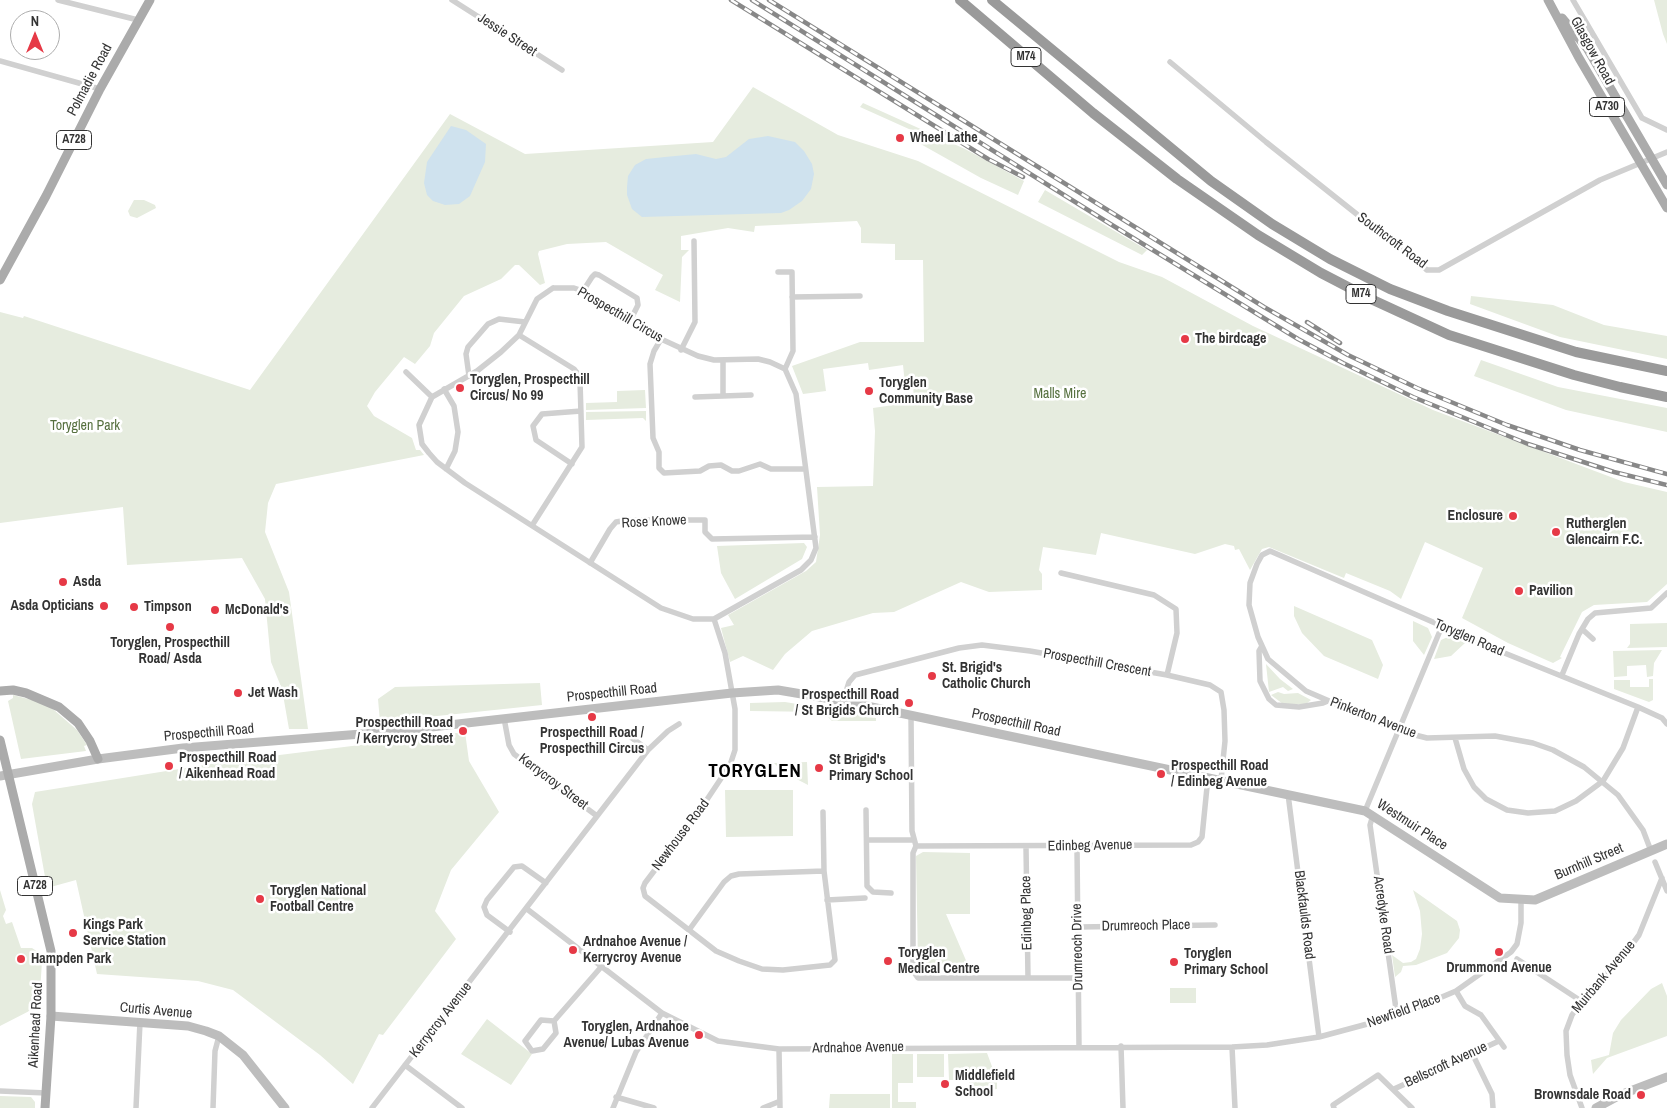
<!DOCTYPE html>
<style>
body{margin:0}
#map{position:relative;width:1667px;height:1108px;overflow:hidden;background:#fff;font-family:"Archivo Narrow",sans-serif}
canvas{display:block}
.north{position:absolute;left:10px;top:10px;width:50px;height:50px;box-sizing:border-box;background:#fff;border:1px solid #adadad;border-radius:50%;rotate:0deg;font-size:14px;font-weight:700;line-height:20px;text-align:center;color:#333}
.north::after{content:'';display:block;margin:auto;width:18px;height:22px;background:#e63946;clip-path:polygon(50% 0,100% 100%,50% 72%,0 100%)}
</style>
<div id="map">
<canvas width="1667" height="1108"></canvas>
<div class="north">N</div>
</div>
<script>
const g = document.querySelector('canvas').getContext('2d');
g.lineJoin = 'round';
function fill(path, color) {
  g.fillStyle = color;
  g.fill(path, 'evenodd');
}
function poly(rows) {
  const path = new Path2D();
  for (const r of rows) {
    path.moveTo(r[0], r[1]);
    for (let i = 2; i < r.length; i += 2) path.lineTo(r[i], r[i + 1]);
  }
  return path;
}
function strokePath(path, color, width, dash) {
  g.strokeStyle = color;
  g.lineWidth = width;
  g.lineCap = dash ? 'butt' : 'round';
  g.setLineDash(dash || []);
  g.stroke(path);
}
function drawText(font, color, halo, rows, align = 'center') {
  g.font = font + ' "Archivo Narrow",sans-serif';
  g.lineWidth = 5;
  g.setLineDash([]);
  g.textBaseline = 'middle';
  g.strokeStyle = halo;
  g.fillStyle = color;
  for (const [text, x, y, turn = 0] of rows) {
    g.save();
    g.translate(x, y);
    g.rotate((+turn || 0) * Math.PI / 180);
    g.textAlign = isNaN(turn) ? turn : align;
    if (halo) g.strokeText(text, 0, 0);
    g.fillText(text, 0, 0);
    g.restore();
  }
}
const green = poly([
 [1654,0,1667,0,1667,44,1663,34],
 [753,87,838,135,918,161,1119,262,1162,277,1253,326,1433,410,1624,482,1667,492,1667,584,1647,602,1594,605,1582,612,1560,657,1562,658,1553,663,1508,643,1462,618,1483,568,1425,542,1401,599,1390,591,1346,573,1344,578,1269,547,1262,549,1250,570,1239,549,1235,550,1234,546,1225,544,1195,554,1101,533,1096,555,1043,547,1039,570,1042,574,1042,590,989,592,961,582,894,612,873,613,812,631,785,654,773,670,743,656,730,662,721,628,734,625,728,615,806,571,816,562,820,535,817,487,873,486,875,431,873,408,914,402,913,384,905,384,903,365,869,370,868,363,823,369,826,391,803,394,792,366,860,342,924,342,923,260,895,260,895,244,861,243,861,228,857,221,755,226,754,232,728,228,681,236,681,250,689,250,682,257,680,302,655,290,663,275,606,242,567,244,539,251,538,254,545,283,540,285,519,265,515,265,501,279,464,296,434,333,430,346,415,364,404,357,375,392,367,406,374,416,412,438,416,450,420,450,424,455,276,484,268,503,265,532,289,592,308,729,289,729,282,689,271,662,265,599,242,558,127,565,123,507,0,523,0,312,23,318,24,316,250,390,450,114,525,154,713,142],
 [863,103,965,149,1024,181,1018,195,981,178,917,142,920,134,860,107],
 [1045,190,1147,250,1142,255,1038,202],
 [134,200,144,200,155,205,156,208,137,218,130,216,128,211],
 [1471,296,1553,305,1604,325,1667,336,1667,359,1560,337,1470,304],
 [1481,360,1558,387,1667,408,1667,432,1566,410,1474,376],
 [645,390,646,408,586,410,586,403,617,402,617,391],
 [646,411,646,421,643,418,586,420,586,412],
 [804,543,807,547,802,559,735,599,721,573,717,546],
 [1294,606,1372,640,1383,665,1378,679,1324,656,1302,633,1294,616],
 [1413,621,1428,628,1432,637,1424,655,1413,641],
 [1667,623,1667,647,1627,648,1630,644,1630,624],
 [1450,636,1465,643,1451,656,1434,659,1441,640],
 [1662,650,1654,663,1653,676,1647,677,1646,665,1627,666,1627,676,1614,677,1613,651],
 [1266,664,1280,679,1293,689,1288,691,1283,687,1269,692],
 [1649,679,1653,679,1653,700,1649,702,1614,689,1614,680,1630,680,1630,687,1649,687],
 [540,683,542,705,380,722,378,699,395,687],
 [1278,692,1284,694,1298,693,1311,700,1306,704,1283,704,1271,695],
 [13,695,40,702,54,710,77,730,87,745,84,746,86,751,21,759,8,701,13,698],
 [785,702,822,708,822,712,750,711,750,703],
 [827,709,876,718,876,721,832,721,827,716],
 [465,732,469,761,499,812,451,870,435,911,456,939,383,1035,379,1034,353,1084,320,1055,233,990,198,981,97,974,76,880,47,888,32,804,35,792,223,762],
 [807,762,808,785,783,772,774,763],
 [725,790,793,790,793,836,726,837],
 [923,852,970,853,970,914,946,914,971,972,924,970,918,963,916,856],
 [0,890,6,910,3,916,6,924,12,922,21,948,32,948,38,952,42,962,39,1006,0,1026],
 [1413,890,1457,921,1460,930,1459,938,1447,953,1416,965,1403,966,1401,972,1395,977,1392,955,1403,963,1411,962,1416,959,1420,949,1422,934,1420,911],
 [1662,983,1667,996,1667,1036,1607,1058,1593,1074,1591,1060,1609,1055,1613,1033,1621,1020,1651,989],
 [1170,988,1196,988,1196,1003,1170,1003],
 [487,1019,532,1054,511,1085,461,1054],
 [987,1053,997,1080,997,1089,979,1091,978,1086,969,1086,969,1080,949,1080,948,1054],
 [892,1054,913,1054,913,1083,898,1083,898,1102,916,1102,916,1108,892,1108],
 [917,1054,944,1054,944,1077,917,1077],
 [830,1094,890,1094,890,1108,829,1108],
 [0,1096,31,1097,35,1102,35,1108,0,1108]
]);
const water = poly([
 [451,126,466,130,486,144,485,162,470,196,459,204,445,205,433,201,427,195,424,183,427,162],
 [768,136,795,142,804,151,812,164,814,174,811,189,802,201,789,210,781,213,642,217,632,209,627,195,627,187,628,176,635,165,646,159,665,157,696,154,716,159,726,157,749,139]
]);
const street = poly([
 [58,0,138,20],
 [452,0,562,70],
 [1573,0,1642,118,1667,130],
 [0,61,100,89],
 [1170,62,1266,142,1427,270,1439,270,1600,180,1667,152],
 [778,272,792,272,793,351,785,369],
 [553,288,574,288,583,291,661,339,698,356,714,360,758,359,770,362,785,369,796,394,816,548,811,560,801,570,714,619,693,619,661,608,465,483,437,462,429,453,422,444,419,425,432,397,477,371,501,352,519,335,537,299,553,288],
 [583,291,592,277,595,274,599,275,637,298,638,305,631,319],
 [792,297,860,296],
 [519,335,574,369,578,374,580,381,582,447,533,524],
 [661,339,654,351,650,364,653,438,659,452,659,468,664,473,700,471,709,466,721,465,732,471,739,471,760,464,771,469,805,469],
 [681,350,695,322,694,241],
 [723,360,723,396],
 [406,372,432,397],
 [469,376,466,354,468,347,488,324,499,319,525,322],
 [444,389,454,406,458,432,455,451,446,469],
 [695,397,751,395],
 [572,464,536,440,533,426,542,414,581,411],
 [590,563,610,529,616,522,627,520,705,520,705,532,712,539,815,537],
 [1061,573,1154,595,1176,609,1177,633,1167,675],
 [714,619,725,653,735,709,735,750,730,765,698,813,645,883,643,888,645,896,716,951,739,961,762,969,783,970,830,965,835,960,824,871,823,812],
 [1582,629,1593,639],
 [1262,646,1259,651,1260,681,1269,699,1276,705,1299,707,1323,703,1328,701],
 [1562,675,1579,634,1588,619,1595,613,1651,608,1667,593],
 [843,701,849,682,855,675,959,648,982,645,1030,651,1167,675,1210,685,1221,692,1224,710,1225,741,1221,780],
 [911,716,912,831,916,846],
 [504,718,509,745,514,754,597,816],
 [624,732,648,750],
 [1455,738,1464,769,1474,787,1486,799,1507,810,1528,813,1555,811,1576,801,1603,781,1623,748,1638,707],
 [1288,794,1319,1037],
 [866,810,867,886,873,892,891,893],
 [1365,811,1442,626],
 [1373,815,1370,825,1397,1016],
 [867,840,913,840],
 [916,846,1191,845,1198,842,1202,837,1208,777],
 [916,846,913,853,913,971,918,978,1079,978],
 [1026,847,1028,978],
 [1077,847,1079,1047],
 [1651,851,1643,830,1618,795,1584,767,1553,750,1533,743,1495,736,1427,738,1399,731,1306,691,1268,659,1258,637,1249,605,1250,583,1257,564,1262,555,1270,551,1497,650,1638,707,1662,718,1667,724],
 [1655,862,1667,891],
 [827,900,865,898],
 [527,909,662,1013,718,1041,779,1049,1232,1047,1267,1045,1319,1037,1397,1016,1456,991,1511,952,1517,944,1521,923,1521,901],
 [1078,927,1215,925],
 [689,930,724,882,731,876,739,874,824,871],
 [510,932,487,915,484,907,487,900,514,867,522,866,546,883],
 [1517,959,1581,1001],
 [1456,991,1465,1006,1481,1015,1504,1047],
 [554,1021,541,1020,525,1041,532,1051,543,1049,556,1033,554,1021,602,966],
 [1121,1046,1123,1108],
 [1232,1047,1235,1108],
 [779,1049,780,1108],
 [1472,1053,1492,1094,1493,1108],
 [405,1065,462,1108],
 [1394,1089,1499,1041],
 [0,1091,46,1093],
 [616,1097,654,1108],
 [136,1108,140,1022],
 [213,1108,215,1051,219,1036],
 [372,1108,648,750,668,731,679,724],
 [613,1108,636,1052,662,1013],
 [763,1108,778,1102],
 [1334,1108,1333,1105,1378,1075,1412,1108],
 [1582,1108,1570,1075,1567,1055,1566,1031,1572,1015,1591,988,1625,954,1639,935,1662,878]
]);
const secondary = poly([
 [0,776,98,759,183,748,387,732,732,693,778,690,843,701,1365,811,1500,898,1535,900,1667,844],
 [51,1016,188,1026,206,1031,219,1036,243,1055,285,1108],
 [1596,1108,1620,1095,1667,1077]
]);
const primary = poly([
 [1548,0,1579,58,1667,208],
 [1562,18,1587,48,1667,185],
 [0,280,46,196,100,89,150,0],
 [0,691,13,690,26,693,59,707,78,723,90,741,98,759],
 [0,740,51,951,51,1016,45,1108]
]);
const highway = poly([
 [960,0,1093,113,1177,179,1258,235,1321,273,1373,300,1449,335,1574,375,1620,387,1667,397],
 [992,0,1211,181,1272,224,1330,259,1390,289,1448,311,1576,352,1667,371]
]);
const rail = poly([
 [731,0,988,159,1023,177],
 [752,0,1112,225,1298,339,1343,363,1413,397,1528,444,1614,472,1667,485],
 [769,0,1264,307,1348,355,1417,388,1507,425,1580,450,1667,474],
 [1307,322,1340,343]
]);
const markers = [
 [900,138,5,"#e63946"],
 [1185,339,5,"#e63946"],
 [460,388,5,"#e63946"],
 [869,391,5,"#e63946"],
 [1513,516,5,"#e63946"],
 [1556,532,5,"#e63946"],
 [63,582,5,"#e63946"],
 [1519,591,5,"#e63946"],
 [104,606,5,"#e63946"],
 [134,607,5,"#e63946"],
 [215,610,5,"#e63946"],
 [170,627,5,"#e63946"],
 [932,676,5,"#e63946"],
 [238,693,5,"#e63946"],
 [909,703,5,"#e63946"],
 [592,717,5,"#e63946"],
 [463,731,5,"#e63946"],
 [169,766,5,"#e63946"],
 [819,768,5,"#e63946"],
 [1161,774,5,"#e63946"],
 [260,899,5,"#e63946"],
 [73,933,5,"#e63946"],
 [573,950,5,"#e63946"],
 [1499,952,5,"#e63946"],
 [21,959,5,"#e63946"],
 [888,961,5,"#e63946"],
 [1174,962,5,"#e63946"],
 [699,1035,5,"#e63946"],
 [945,1084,5,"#e63946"],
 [1641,1095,5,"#e63946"]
];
const shields = [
 [1026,57,30],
 [1607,107,35],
 [74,140,35],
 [1361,294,30],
 [35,886,35]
];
const shieldNames = [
 ["M74",1026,57],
 ["A730",1607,107],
 ["A728",74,140],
 ["M74",1361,294],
 ["A728",35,886]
];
const streetNames = [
 ["Jessie Street",507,35,33],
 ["Glasgow Road",1592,51,61],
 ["Polmadie Road",90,80,-62],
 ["Southcroft Road",1392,241,37],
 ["Prospecthill Circus",620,315,30],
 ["Rose Knowe",654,522,-3],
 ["Toryglen Road",1469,638,23],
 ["Prospecthill Crescent",1097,663,10],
 ["Prospecthill Road",612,693,-6],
 ["Pinkerton Avenue",1373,718,21],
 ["Prospecthill Road",1016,723,12],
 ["Prospecthill Road",209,733,-5],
 ["Kerrycroy Street",553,782,37],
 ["Westmuir Place",1412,825,33],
 ["Newhouse Road",681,835,-53],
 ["Edinbeg Avenue",1090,846,-1],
 ["Burnhill Street",1589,862,-23],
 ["Edinbeg Place",1027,913,-91],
 ["Blackfaulds Road",1304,915,83],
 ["Acredyke Road",1383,915,82],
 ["Drumreoch Place",1146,926,-1],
 ["Drumreoch Drive",1078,947,-91],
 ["Muirbank Avenue",1604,977,-50],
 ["Curtis Avenue",156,1011,5],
 ["Newfield Place",1404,1011,-20],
 ["Kerrycroy Avenue",441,1020,-52],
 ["Aikenhead Road",36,1025,-87],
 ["Ardnahoe Avenue",858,1048,-1],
 ["Bellscroft Avenue",1446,1065,-25]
];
const poiNames = [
 ["Wheel Lathe",910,138],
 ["The birdcage",1195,339],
 ["Toryglen, Prospecthill",470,380],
 ["Circus/ No 99",470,396],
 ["Toryglen",879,383],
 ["Community Base",879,399],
 ["Enclosure",1503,516,"right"],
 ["Rutherglen",1566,524],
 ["Glencairn F.C.",1566,540],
 ["Asda",73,582],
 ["Pavilion",1529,591],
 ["Asda Opticians",94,606,"right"],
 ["Timpson",144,607],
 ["McDonald's",225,610],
 ["Toryglen, Prospecthill",170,643,"center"],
 ["Road/ Asda",170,659,"center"],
 ["St. Brigid's",942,668],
 ["Catholic Church",942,684],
 ["Jet Wash",248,693],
 ["Prospecthill Road",899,695,"right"],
 ["/ St Brigids Church",899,711,"right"],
 ["Prospecthill Road",453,723,"right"],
 ["/ Kerrycroy Street",453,739,"right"],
 ["Prospecthill Road /",592,733,"center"],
 ["Prospecthill Circus",592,749,"center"],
 ["Prospecthill Road",179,758],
 ["/ Aikenhead Road",179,774],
 ["St Brigid's",829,760],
 ["Primary School",829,776],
 ["Prospecthill Road",1171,766],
 ["/ Edinbeg Avenue",1171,782],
 ["Toryglen National",270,891],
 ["Football Centre",270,907],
 ["Kings Park",83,925],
 ["Service Station",83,941],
 ["Ardnahoe Avenue /",583,942],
 ["Kerrycroy Avenue",583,958],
 ["Toryglen",898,953],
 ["Medical Centre",898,969],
 ["Toryglen",1184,954],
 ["Primary School",1184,970],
 ["Hampden Park",31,959],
 ["Drummond Avenue",1499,968,"center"],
 ["Toryglen, Ardnahoe",689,1027,"right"],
 ["Avenue/ Lubas Avenue",689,1043,"right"],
 ["Middlefield",955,1076],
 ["School",955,1092],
 ["Brownsdale Road",1631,1095,"right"]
];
const parkNames = [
 ["Malls Mire",1060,394],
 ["Toryglen Park",85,426]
];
const districtNames = [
 ["TORYGLEN",755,772]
];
fill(green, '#e6ecdf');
fill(water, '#cfe2ee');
strokePath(street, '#d0d0d0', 5.5);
strokePath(secondary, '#bdbdbd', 9);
strokePath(primary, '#ababab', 9);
strokePath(highway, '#9a9a9a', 10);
strokePath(rail, '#888', 4.5);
strokePath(rail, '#fff', 2.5, [8]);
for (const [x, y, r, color] of markers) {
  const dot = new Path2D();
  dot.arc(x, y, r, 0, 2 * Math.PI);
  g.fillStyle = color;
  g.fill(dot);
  strokePath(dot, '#fff', 2);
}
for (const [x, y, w] of shields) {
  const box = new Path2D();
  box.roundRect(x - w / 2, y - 9.5, w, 19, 4);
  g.fillStyle = '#fff';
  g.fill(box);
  strokePath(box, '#333', 1);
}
drawText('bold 12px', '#333', null, shieldNames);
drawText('14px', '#333', '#fff', streetNames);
drawText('bold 14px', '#333', '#fff', poiNames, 'left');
drawText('14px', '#56703f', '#fff', parkNames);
g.letterSpacing = '1px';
drawText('bold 19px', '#000', '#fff', districtNames);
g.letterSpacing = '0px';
</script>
